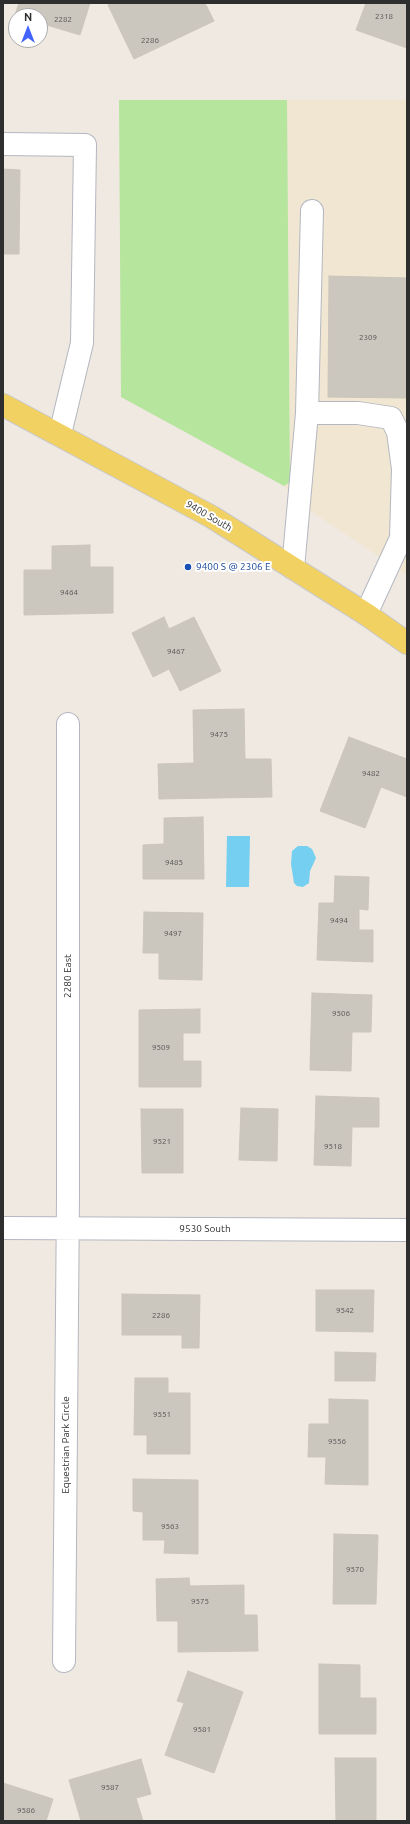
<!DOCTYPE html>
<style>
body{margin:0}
#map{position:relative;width:410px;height:1824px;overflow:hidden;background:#efe9e1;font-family:Ubuntu,sans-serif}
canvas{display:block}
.frame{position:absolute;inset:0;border:4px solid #2e2e2e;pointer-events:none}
.north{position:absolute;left:8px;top:8px;width:40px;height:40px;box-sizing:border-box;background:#fff;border:1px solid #ababab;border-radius:50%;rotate:0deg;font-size:11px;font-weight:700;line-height:16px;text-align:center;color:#2e2e2e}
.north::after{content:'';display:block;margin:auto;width:14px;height:18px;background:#4264fb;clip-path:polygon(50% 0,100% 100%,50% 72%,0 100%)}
</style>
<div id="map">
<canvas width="410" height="1824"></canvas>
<div class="frame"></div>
<div class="north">N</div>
</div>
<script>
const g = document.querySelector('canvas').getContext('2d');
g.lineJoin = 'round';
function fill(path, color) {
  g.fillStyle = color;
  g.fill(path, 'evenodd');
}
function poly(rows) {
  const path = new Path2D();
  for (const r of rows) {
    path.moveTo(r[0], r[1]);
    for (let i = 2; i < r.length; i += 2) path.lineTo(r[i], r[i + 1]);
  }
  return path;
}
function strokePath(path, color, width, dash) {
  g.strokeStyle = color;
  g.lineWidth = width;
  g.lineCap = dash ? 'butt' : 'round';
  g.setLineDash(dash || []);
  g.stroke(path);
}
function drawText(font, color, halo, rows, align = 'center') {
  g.font = font + ' Ubuntu,sans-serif';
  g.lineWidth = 4;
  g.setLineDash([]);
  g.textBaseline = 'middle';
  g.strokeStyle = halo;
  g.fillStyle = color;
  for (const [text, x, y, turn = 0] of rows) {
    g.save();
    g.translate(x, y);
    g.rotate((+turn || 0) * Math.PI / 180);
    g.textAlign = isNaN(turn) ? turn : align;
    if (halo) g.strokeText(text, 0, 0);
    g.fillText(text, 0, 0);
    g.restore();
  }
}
const education = poly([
 [287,100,407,100,407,575,312,512,284,486,290,482]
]);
const green = poly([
 [119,100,287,100,290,482,284,486,121,397]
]);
const water = poly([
 [227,836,250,836,249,887,226,887],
 [298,846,307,846,312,849,316,858,310,871,309,883,303,887,297,886,294,883,291,864,292,851]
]);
const building = poly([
 [19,3,90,3,80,35,40,23,40,16,15,15,19,3],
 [112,3,205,3,214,21,134,59,108,5,112,3],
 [366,3,407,3,407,48,356,30,366,3],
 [3,169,20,170,19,254,3,254,3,169],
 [329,276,407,278,407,398,328,397,329,276],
 [90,545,90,567,113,567,113,613,24,615,24,570,52,570,52,546,90,545],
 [164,617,169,629,194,617,221,671,180,691,169,669,153,677,132,633,164,617],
 [244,709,245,759,271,759,272,797,159,799,158,764,194,763,193,710,244,709],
 [349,737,407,759,407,797,381,787,365,828,320,811,349,737],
 [203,817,204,879,143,879,143,845,164,844,164,818,203,817],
 [335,876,369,877,368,910,359,909,359,930,373,930,373,962,317,960,319,903,334,903,335,876],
 [144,912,203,913,202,980,159,979,159,953,143,953,144,912],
 [312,993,372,995,371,1032,352,1032,351,1071,310,1070,312,993],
 [200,1009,200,1033,183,1033,183,1061,201,1061,201,1087,139,1087,139,1010,200,1009],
 [316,1096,379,1098,379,1127,352,1127,351,1166,314,1165,316,1096],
 [241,1108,278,1109,277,1161,239,1160,241,1108],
 [141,1109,183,1109,183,1173,142,1173,141,1109],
 [316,1290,374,1290,373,1332,316,1331,316,1290],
 [122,1294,200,1295,199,1348,182,1348,182,1335,122,1335,122,1294],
 [335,1352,376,1353,375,1381,335,1381,335,1352],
 [135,1378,168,1378,168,1393,190,1393,190,1454,147,1454,147,1435,134,1435,135,1378],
 [329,1399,368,1400,368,1485,325,1484,326,1457,308,1457,309,1424,329,1424,329,1399],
 [133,1479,198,1480,198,1554,164,1553,165,1540,143,1540,143,1512,133,1511,133,1479],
 [334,1534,378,1535,376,1604,333,1604,334,1534],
 [189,1578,190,1586,244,1585,244,1615,257,1615,258,1651,178,1652,178,1621,157,1621,156,1579,189,1578],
 [319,1664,360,1665,360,1698,376,1698,376,1734,319,1734,319,1664],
 [188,1671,243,1692,214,1773,165,1755,184,1703,177,1701,188,1671],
 [335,1758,376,1758,376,1821,336,1821,335,1758],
 [141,1759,151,1794,136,1798,143,1821,81,1821,69,1780,141,1759],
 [3,1783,53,1799,46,1821,3,1821,3,1783]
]);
const minor = poly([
 [3,144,85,145,82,343,60,434],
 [307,413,312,211],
 [293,568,307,413,358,413,391,418,398,432,403,469,401,538,366,614],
 [3,1228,407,1230],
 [64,1661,68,1196,68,724]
]);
const major = poly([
 [3,405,212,517,366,614,407,643]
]);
const markers = [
 [188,567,4,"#1a4fb4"]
];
const numberNames = [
 ["2318",384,16],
 ["2282",63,19],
 ["2286",150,40],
 ["2309",368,337],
 ["9464",69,592],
 ["9467",176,651],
 ["9475",219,734],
 ["9482",371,773],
 ["9485",174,862],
 ["9494",339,920],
 ["9497",173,933],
 ["9506",341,1013],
 ["9509",161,1047],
 ["9521",162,1141],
 ["9518",333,1146],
 ["9542",345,1310],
 ["2286",161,1315],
 ["9551",162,1414],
 ["9556",337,1441],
 ["9563",170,1526],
 ["9570",355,1569],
 ["9575",200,1601],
 ["9581",202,1729],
 ["9587",110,1787],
 ["9586",26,1810]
];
const streetNames = [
 ["9400 South",209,516,30],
 ["2280 East",68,976,-90],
 ["9530 South",205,1229],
 ["Equestrian Park Circle",66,1445,-90]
];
const transitNames = [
 ["9400 S @ 2306 E",196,567]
];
fill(education, '#f0e6d1');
fill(green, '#b6e59e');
fill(water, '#75cff0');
fill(building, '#cbc7bf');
strokePath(building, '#cbc5ba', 1);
strokePath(minor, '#b4b7c1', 24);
strokePath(major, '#c9c9c9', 24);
strokePath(minor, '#fff', 22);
strokePath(major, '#f2d163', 22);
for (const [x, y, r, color] of markers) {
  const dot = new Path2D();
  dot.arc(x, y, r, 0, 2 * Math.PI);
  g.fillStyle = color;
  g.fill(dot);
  strokePath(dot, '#fff', 1.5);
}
drawText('8px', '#555452', null, numberNames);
drawText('10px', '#2e2e2e', '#fff', streetNames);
drawText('10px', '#164399', '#fff', transitNames, 'left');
</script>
